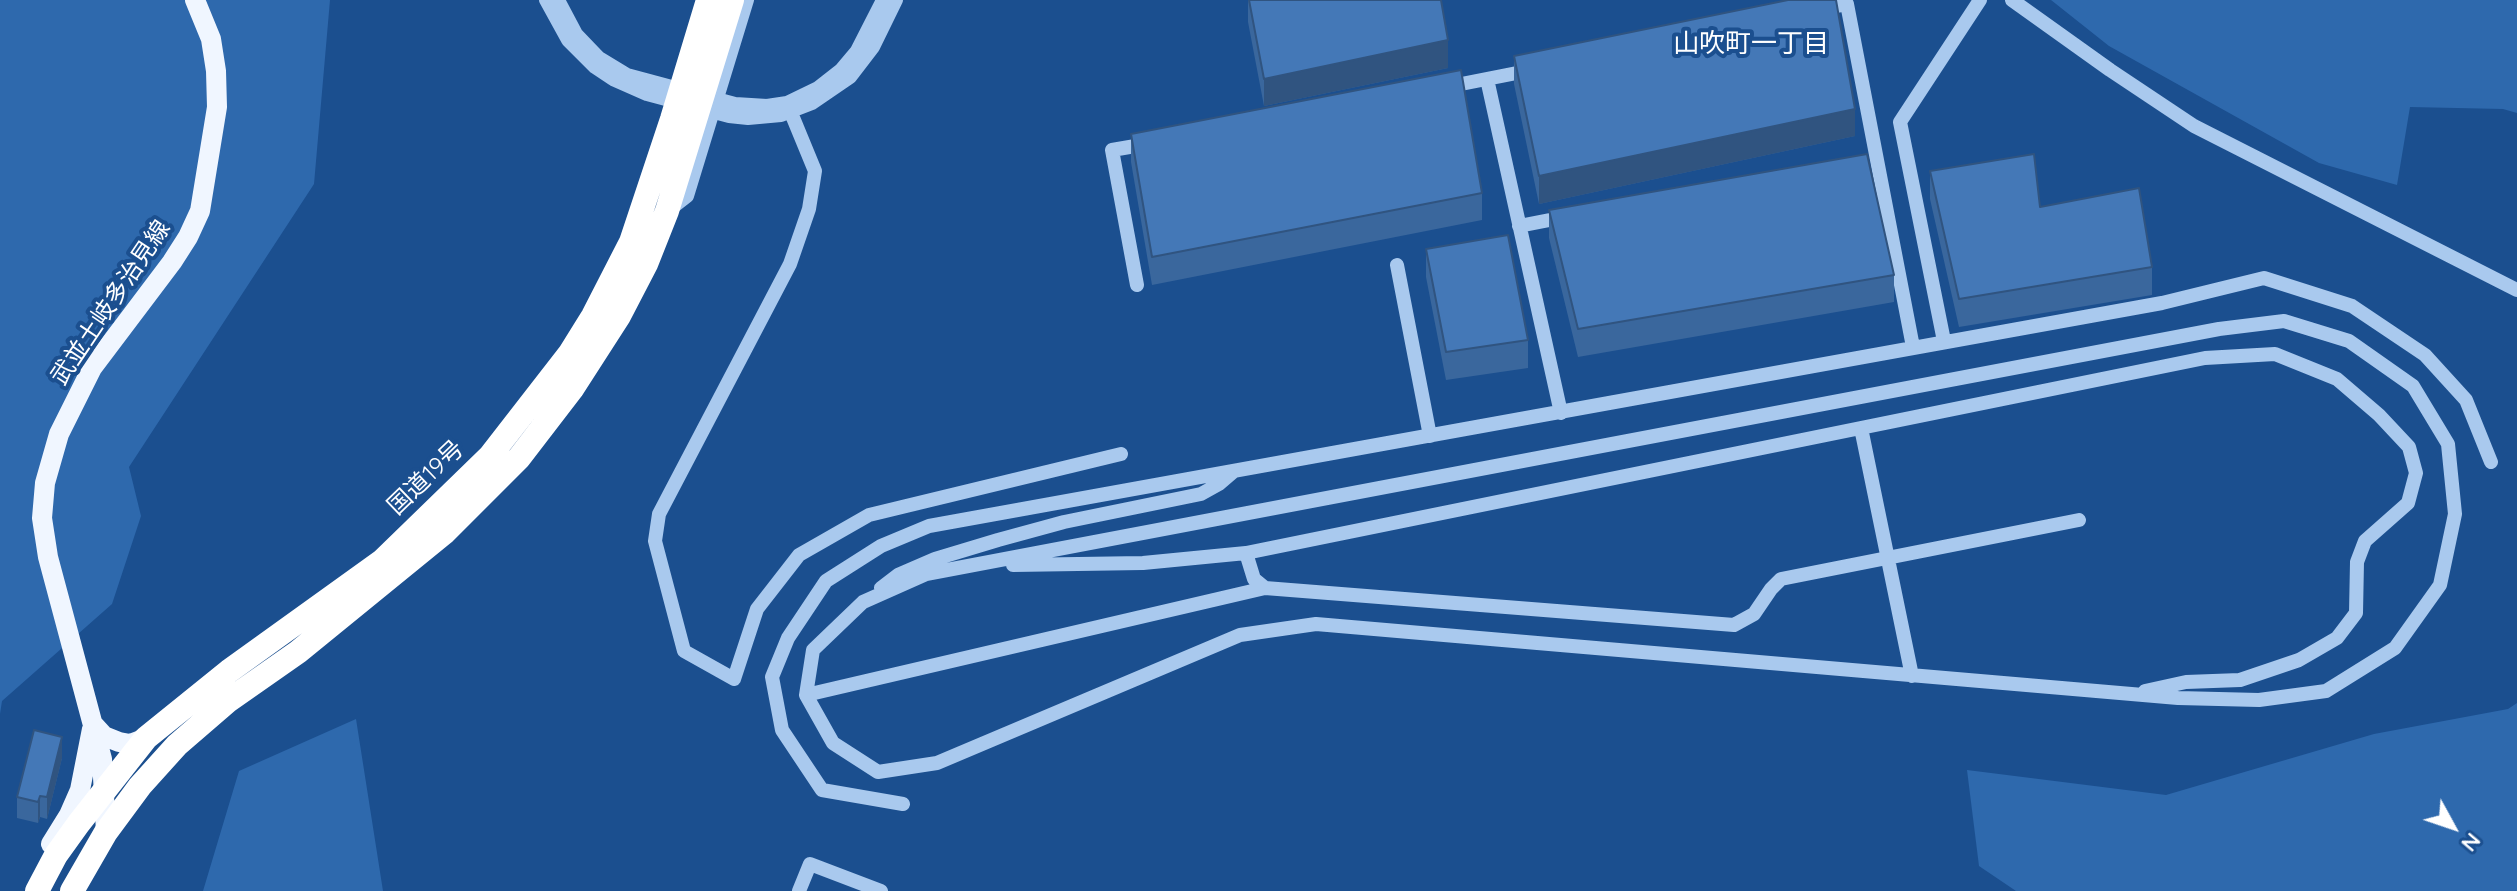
<!DOCTYPE html>
<meta charset="utf-8">
<style>
body{margin:0}
#map{position:relative;width:2517px;height:891px;overflow:hidden;background:#1b4f8f;font-family:Quicksand,sans-serif}
canvas{display:block}
.north{position:absolute;left:2413px;top:787px;width:80px;height:80px;-webkit-text-stroke:6px #1b4f8f;paint-order:stroke;rotate:130deg;font-size:22px;font-weight:700;line-height:32px;text-align:center;color:#fff}
.north::after{content:'';display:block;margin:auto;width:28px;height:36px;background:#fff;clip-path:polygon(50% 0,100% 100%,50% 72%,0 100%)}
</style>
<div id="map">
<canvas width="2517" height="891"></canvas>
<div class="north">N</div>
</div>
<script>
const g = document.querySelector('canvas').getContext('2d');
g.lineJoin = 'round';
function fill(path, color) {
  g.fillStyle = color;
  g.fill(path, 'evenodd');
}
function poly(rows) {
  const path = new Path2D();
  for (const r of rows) {
    path.moveTo(r[0], r[1]);
    for (let i = 2; i < r.length; i += 2) path.lineTo(r[i], r[i + 1]);
  }
  return path;
}
function strokePath(path, color, width, dash) {
  g.strokeStyle = color;
  g.lineWidth = width;
  g.lineCap = dash ? 'butt' : 'round';
  g.setLineDash(dash || []);
  g.stroke(path);
}
function drawText(font, color, halo, rows, align = 'center') {
  g.font = font + ' Quicksand,"Noto Sans JP",sans-serif';
  g.lineWidth = 8;
  g.setLineDash([]);
  g.textBaseline = 'middle';
  g.strokeStyle = halo;
  g.fillStyle = color;
  for (const [text, x, y, turn = 0] of rows) {
    g.save();
    g.translate(x, y);
    g.rotate((+turn || 0) * Math.PI / 180);
    g.textAlign = isNaN(turn) ? turn : align;
    if (halo) g.strokeText(text, 0, 0);
    g.fillText(text, 0, 0);
    g.restore();
  }
}
const green = poly([
 [0,0,330,0,314,184,129,467,141,516,112,604,2,701,0,714],
 [2051,0,2517,0,2517,113,2503,109,2410,107,2397,185,2319,163,2109,46],
 [2517,703,2517,891,2016,891,1979,866,1967,770,2166,795,2374,734,2508,709],
 [356,719,383,891,203,891,239,771]
]);
const minor = poly([
 [546,0,568,40,595,67,613,79,647,94,729,116,748,118,781,115,812,103,850,77,873,47,896,0],
 [558,0,576,34,599,58,627,75,735,104,767,106,787,103,818,88,841,70,857,51,883,0],
 [2012,0,2110,70,2194,126,2517,290],
 [1818,10,1847,4,1913,347],
 [1487,79,1561,413],
 [1446,87,1532,70],
 [787,103,815,171,809,209,790,264,659,514,655,541,684,651,734,679,757,609,799,555,869,515,1121,454],
 [669,210,687,196,747,0],
 [1519,226,1565,217],
 [1397,265,1430,436],
 [1137,285,1112,150,1147,144],
 [2284,321,2349,341,2413,386,2448,444,2455,514,2440,585,2395,648,2326,691,2259,700,2178,698,1316,624,1240,635,937,763,878,772,833,743,806,695,813,650,863,602,926,574,2219,329,2284,321],
 [1944,341,1900,122,1980,0],
 [1861,428,1912,676],
 [1246,553,1254,579,1265,588,1734,625,1754,614,1771,589,1781,579,2079,520],
 [1013,565,1143,563,1246,553,2205,358,2275,354,2337,379,2379,415,2409,447,2416,473,2408,503,2365,541,2357,562,2356,613,2337,638,2299,660,2240,680,2186,682,2145,691],
 [881,588,898,575,935,559,998,540,1064,522,1201,494,1219,484,1233,472],
 [806,695,1265,588],
 [903,804,822,790,782,730,772,677,788,638,826,581,881,546,929,526,2162,303,2264,278,2352,306,2425,355,2466,400,2491,462],
 [799,891,810,864,881,891]
]);
const major = poly([
 [93,724,104,736,119,742,130,744,146,738],
 [106,832,102,759,48,557,42,518,45,483,59,434,92,368,172,262,188,237,200,211,217,107,216,71,211,39,195,0],
 [51,844,69,815,80,790,92,729]
]);
const highway = poly([
 [37,891,56,855,79,823,146,738,229,671,382,561,490,456,570,353,593,316,631,242,672,119,708,0],
 [72,891,106,832,140,786,177,745,228,701,298,652,444,533,519,458,572,389,619,316,646,264,667,211,732,0]
]);
const wall = poly([
 [1248,0,1441,0,1448,68,1264,106,1248,22],
 [1514,56,1855,136,1539,204,1514,84],
 [1131,134,1482,193,1482,220,1152,285,1131,162],
 [1930,171,2040,207,2152,267,2152,295,1959,327,1930,199],
 [1549,210,1894,275,1894,302,1578,357,1549,238],
 [1426,249,1528,340,1528,368,1446,380,1426,277],
 [62,758,47,819,40,817,38,823,17,818,17,797]
]);
const shadedWall = poly([
 [1448,40,1448,68,1264,106,1264,79],
 [1855,109,1855,136,1539,204,1539,176],
 [62,737,62,758,47,819,47,797],
 [40,796,40,817,38,823,38,802]
]);
const building = poly([
 [1249,0,1441,0,1448,40,1264,79,1249,0],
 [1788,0,1836,0,1855,109,1539,176,1514,56,1788,0],
 [1461,70,1482,193,1152,257,1131,134,1461,70],
 [1867,154,1894,275,1578,329,1549,210,1867,154],
 [2034,154,2040,207,2139,188,2152,267,1959,299,1930,171,2034,154],
 [1508,235,1528,340,1446,352,1426,249,1508,235],
 [34,730,62,737,47,797,40,796,38,802,17,797,34,730]
]);
const streetNames = [
 ["武並土岐多治見線",111,303,-56],
 ["国道19号",426,478,-44]
];
const neighbourhoodNames = [
 ["山吹町一丁目",1751,44]
];
fill(green, '#2e69ad');
strokePath(minor, '#a9c9ee', 14);
strokePath(major, '#f0f6ff', 20);
strokePath(highway, '#fff', 24);
fill(wall, '#3a679d');
fill(shadedWall, '#305480');
fill(building, '#4478b7');
strokePath(building, '#305480', 2);
drawText('24px', '#fff', '#1b4f8f', streetNames);
drawText('26px', '#fff', '#1b4f8f', neighbourhoodNames);
</script>
